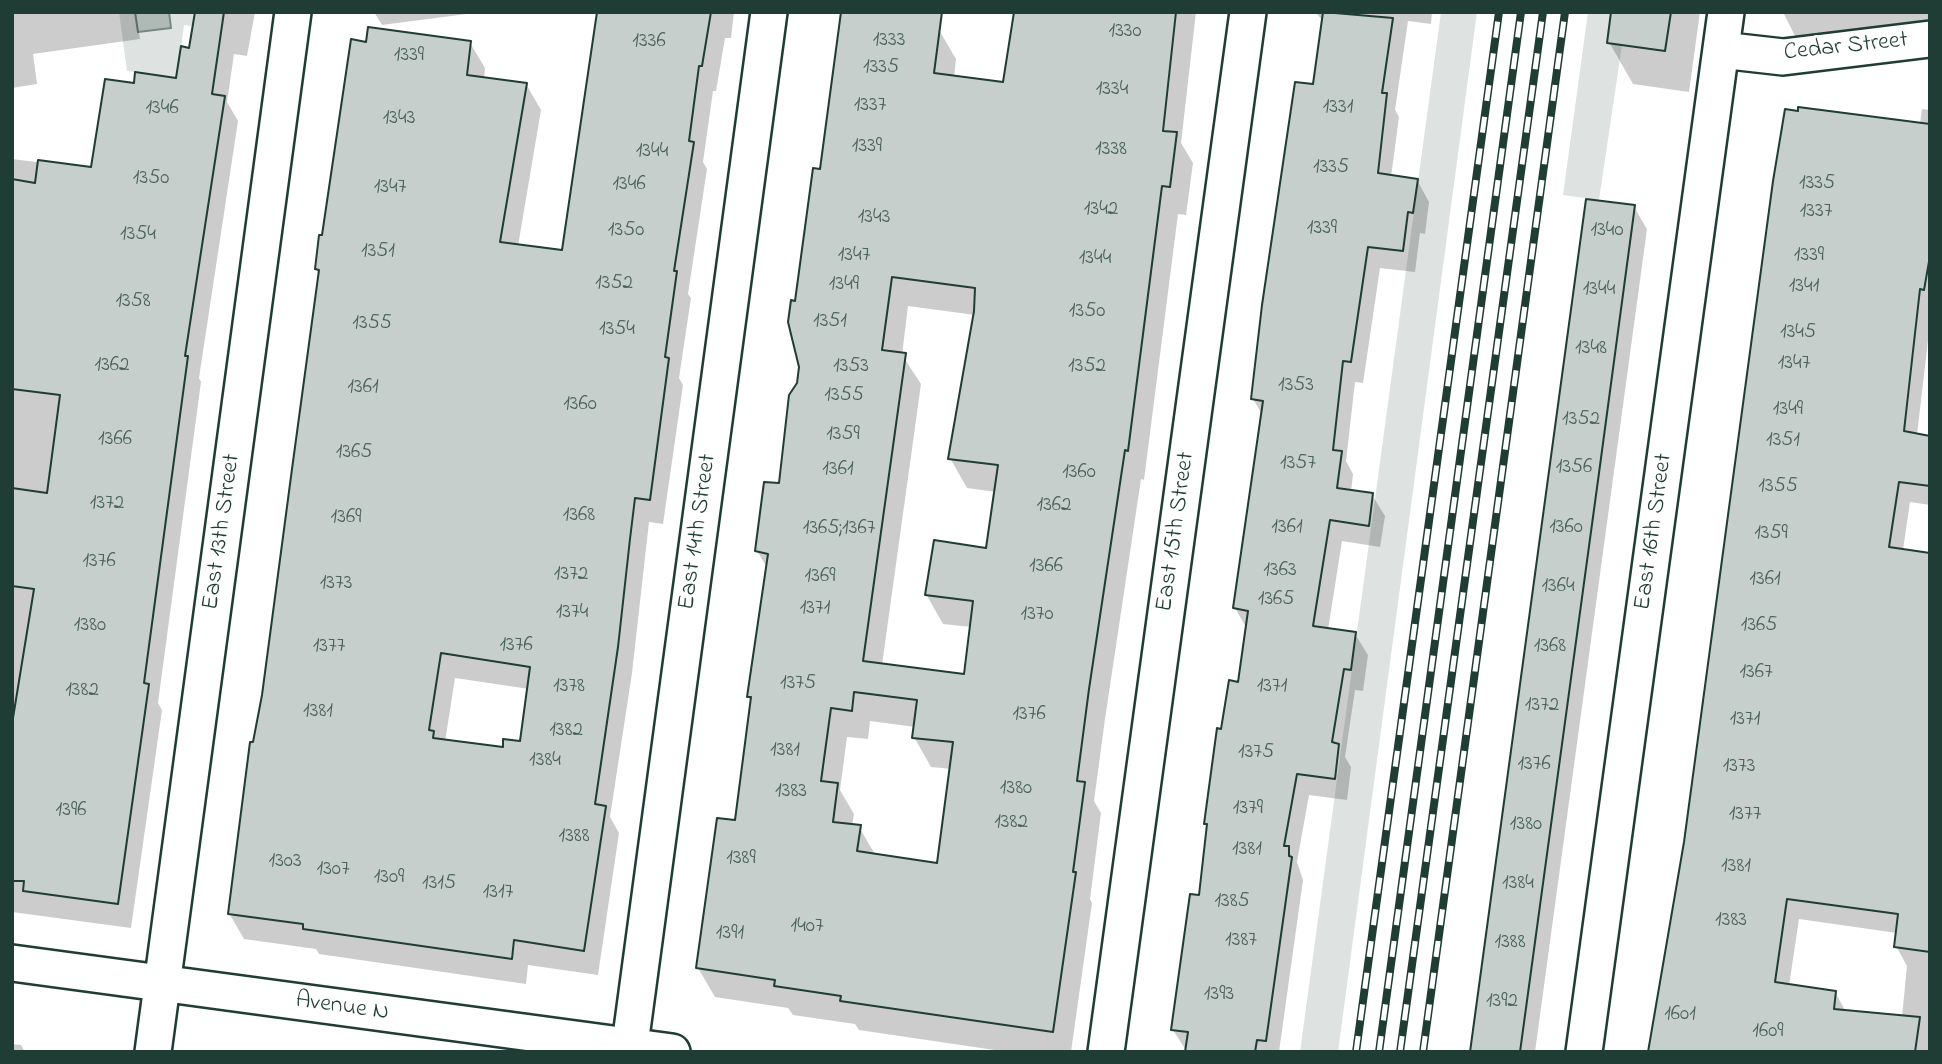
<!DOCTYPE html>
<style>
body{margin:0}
#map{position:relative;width:1942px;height:1064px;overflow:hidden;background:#fff;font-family:"Indie Flower",sans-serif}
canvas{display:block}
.frame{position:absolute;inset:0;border:14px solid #1f3d34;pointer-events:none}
</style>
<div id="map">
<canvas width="1942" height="1064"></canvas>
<div class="frame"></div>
</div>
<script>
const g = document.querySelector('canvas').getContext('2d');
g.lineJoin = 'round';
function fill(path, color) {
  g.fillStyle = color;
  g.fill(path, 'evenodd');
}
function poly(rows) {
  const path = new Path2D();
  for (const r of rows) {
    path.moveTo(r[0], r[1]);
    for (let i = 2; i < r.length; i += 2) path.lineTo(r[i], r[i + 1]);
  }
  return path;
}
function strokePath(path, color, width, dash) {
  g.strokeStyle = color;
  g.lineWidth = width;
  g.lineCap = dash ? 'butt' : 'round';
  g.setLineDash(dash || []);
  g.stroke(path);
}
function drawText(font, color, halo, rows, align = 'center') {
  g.font = font + ' "Indie Flower",sans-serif';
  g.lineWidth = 5;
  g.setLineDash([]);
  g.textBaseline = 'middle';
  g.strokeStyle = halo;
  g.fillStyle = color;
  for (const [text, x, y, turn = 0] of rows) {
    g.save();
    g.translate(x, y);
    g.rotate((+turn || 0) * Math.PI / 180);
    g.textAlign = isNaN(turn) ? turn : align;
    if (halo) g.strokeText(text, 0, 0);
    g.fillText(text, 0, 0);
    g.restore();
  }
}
const green = poly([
 [119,12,195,12,192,26,184,25,177,78,127,71],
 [1441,12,1477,12,1338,1052,1300,1052],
 [1588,12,1611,12,1622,45,1599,200,1563,195]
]);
const water = poly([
 [135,12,169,12,171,28,138,32,135,12]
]);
const shadow = poly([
 [12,12,136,12,140,39,33,54,37,84,12,88],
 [197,12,255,12,247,56,234,54,227,102,238,121,199,378,201,382,158,703,162,710,131,928,12,912,12,159,92,169,184,89],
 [374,12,482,12,382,25],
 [599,12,734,12,731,38,725,38,716,91,713,91,703,162,707,169,688,294,691,298,679,378,683,385,663,524,649,522,632,673,610,817,619,833,598,975,528,965,526,984,319,954,316,949,244,939,229,913,263,695,320,275,316,269,372,44,470,43,485,68,484,79,526,84,541,110,518,246,563,252],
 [455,678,529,689,521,743,504,749,445,742],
 [1082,12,1196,12,1181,143,1193,163,1186,215,1178,214,1144,480,1141,479,1105,719,1094,801,1101,813,1090,899,1092,903,1071,1052,1008,1052,859,1030,855,1024,793,1015,788,1008,715,997,698,968,737,822,752,703,748,697,768,569,757,551,780,485,798,383,801,367,796,303,822,171,939,30,956,59,954,77,1003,84],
 [908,306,975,315,950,458,967,488,996,492,987,550,926,594,943,624,971,627,965,676,882,665,921,384,902,355],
 [870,721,915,727,914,737,931,767,952,769,939,865,876,856,859,827,852,826,854,814,840,790,847,737,868,739],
 [1315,12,1432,12,1431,24,1408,21,1395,110,1399,117,1391,177,1417,180,1429,202,1425,234,1420,233,1415,272,1380,268,1363,383,1355,382,1346,461,1353,474,1351,492,1372,495,1385,516,1380,547,1342,541,1328,630,1355,634,1368,655,1363,691,1355,690,1345,757,1351,767,1347,800,1309,795,1297,862,1303,880,1279,1052,1187,1052,1173,1030,1201,897,1208,828,1205,823,1223,731,1240,684,1247,629,1235,608,1263,416,1253,399,1315,86,1323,21],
 [1613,12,1700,12,1689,92,1633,84,1609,42],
 [1783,12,1930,12,1930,29,1801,48],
 [1922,109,1930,110,1930,323,1917,435,1930,438,1930,505,1910,502,1903,550,1930,554,1930,1052,1650,1052,1668,934,1672,935,1920,124],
 [1799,919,1897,933,1896,946,1907,966,1902,1017,1846,1012,1835,992,1789,986],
 [1634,207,1647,229,1535,1052,1472,1052],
 [12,1044,21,1045,25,1052,12,1052]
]);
const building = poly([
 [195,12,224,12,212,94,225,96,185,356,188,356,144,683,149,684,118,904,23,891,24,881,12,881,12,724,34,589,12,586,12,488,47,493,60,395,12,389,12,179,35,183,38,160,91,167,105,79,134,83,135,72,176,78,181,46,189,48,195,12],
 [597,12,711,12,702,66,699,66,689,141,694,142,674,271,677,271,665,357,669,358,650,500,635,498,630,539,618,647,595,804,606,806,584,951,514,940,512,959,303,929,303,924,228,914,250,742,253,742,262,695,292,469,319,270,315,269,319,235,322,235,351,39,366,42,368,27,471,41,467,75,527,83,500,242,562,250,597,12],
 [441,653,530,667,520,741,503,739,503,747,433,738,434,731,429,730,441,653],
 [841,12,942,12,934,73,1003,82,1014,12,1176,12,1163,131,1177,132,1170,187,1162,186,1128,451,1125,450,1089,689,1077,781,1085,782,1073,872,1076,872,1053,1032,840,1001,841,996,774,986,775,980,696,968,717,818,735,820,751,697,747,697,768,554,755,551,764,482,779,483,789,395,797,383,799,367,788,322,791,300,795,301,813,168,820,169,841,12],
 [892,277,975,288,974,311,948,459,998,465,986,548,934,540,925,595,973,601,964,674,863,661,906,353,882,350,892,277],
 [854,692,917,700,912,738,953,742,937,863,857,851,861,825,833,822,838,783,821,781,831,708,852,711,854,692],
 [1323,12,1393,18,1382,93,1387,93,1378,173,1418,179,1413,213,1408,212,1403,251,1368,247,1351,362,1343,361,1333,450,1342,451,1337,488,1373,493,1369,526,1330,520,1313,626,1356,632,1351,670,1344,669,1332,742,1339,744,1335,779,1297,774,1284,846,1289,846,1289,856,1292,857,1266,1041,1257,1040,1255,1052,1185,1052,1188,1032,1171,1030,1177,987,1190,894,1199,895,1207,824,1204,824,1217,728,1221,729,1229,680,1238,682,1248,611,1233,608,1263,401,1251,399,1262,305,1295,82,1313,84,1323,12],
 [1611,12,1671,12,1665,51,1607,43,1611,12],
 [1798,107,1930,124,1930,256,1924,290,1920,289,1904,431,1930,436,1930,486,1899,482,1889,547,1930,553,1930,952,1894,947,1898,914,1787,899,1775,982,1836,991,1834,1009,1920,1017,1915,1052,1648,1052,1684,842,1773,181,1785,109,1798,111,1798,107],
 [1586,199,1635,205,1599,473,1520,1052,1470,1052,1586,199]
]);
const street = poly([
 [1721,50,1783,57,1930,39],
 [12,963,672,1052],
 [153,1052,293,12],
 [629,1052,769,12],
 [1106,1052,1248,12],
 [1584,1052,1726,12]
]);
const rail = poly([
 [1356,1052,1499,12],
 [1379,1052,1521,12],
 [1400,1052,1543,12],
 [1423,1052,1565,12]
]);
const numberNames = [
 ["1330",1125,33],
 ["1333",889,42],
 ["1336",649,43],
 ["1339",409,57],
 ["1335",881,69],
 ["1334",1112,91],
 ["1337",870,107],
 ["1331",1338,109],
 ["1346",162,110],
 ["1343",399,120],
 ["1339",867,148],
 ["1338",1111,151],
 ["1344",652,153],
 ["1335",1331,169],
 ["1350",151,180],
 ["1335",1817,185],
 ["1346",629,186],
 ["1347",390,189],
 ["1342",1101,211],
 ["1337",1816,213],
 ["1343",874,219],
 ["1339",1322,230],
 ["1350",626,232],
 ["1340",1607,232],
 ["1354",138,236],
 ["1351",378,253],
 ["1347",854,257],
 ["1339",1809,257],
 ["1344",1095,260],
 ["1352",614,285],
 ["1349",844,286],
 ["1341",1804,288],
 ["1344",1599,291],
 ["1358",133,303],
 ["1350",1087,313],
 ["1351",830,323],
 ["1355",372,325],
 ["1354",617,331],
 ["1345",1798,334],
 ["1348",1591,350],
 ["1347",1794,365],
 ["1362",112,367],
 ["1353",851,368],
 ["1352",1087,368],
 ["1353",1296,387],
 ["1361",363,389],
 ["1355",844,397],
 ["1360",580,406],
 ["1349",1788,411],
 ["1352",1581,421],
 ["1359",843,436],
 ["1366",115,441],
 ["1351",1783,442],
 ["1365",354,454],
 ["1357",1298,465],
 ["1356",1574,469],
 ["1361",838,471],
 ["1360",1079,474],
 ["1355",1778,488],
 ["1372",107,505],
 ["1362",1054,507],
 ["1368",579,517],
 ["1369",346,519],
 ["1361",1287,529],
 ["1360",1566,529],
 ["1365;1367",839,530],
 ["1359",1771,535],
 ["1376",99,563],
 ["1366",1046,568],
 ["1363",1280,572],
 ["1372",571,576],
 ["1369",820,578],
 ["1361",1765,581],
 ["1373",336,585],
 ["1364",1558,588],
 ["1365",1276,601],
 ["1371",815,610],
 ["1374",572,614],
 ["1370",1037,616],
 ["1380",90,627],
 ["1365",1759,627],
 ["1376",516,647],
 ["1377",329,648],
 ["1368",1550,648],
 ["1367",1756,674],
 ["1375",798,685],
 ["1378",569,688],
 ["1371",1272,688],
 ["1382",82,692],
 ["1372",1542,707],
 ["1381",318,713],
 ["1376",1029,716],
 ["1371",1745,721],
 ["1382",566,732],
 ["1381",785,752],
 ["1375",1256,754],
 ["1384",545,762],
 ["1376",1534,766],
 ["1373",1739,768],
 ["1380",1016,790],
 ["1383",791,793],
 ["1379",1248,810],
 ["1396",71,812],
 ["1377",1745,816],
 ["1382",1011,824],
 ["1380",1526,826],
 ["1388",574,838],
 ["1381",1247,851],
 ["1389",741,860],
 ["1303",285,863],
 ["1381",1736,868],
 ["1307",333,871],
 ["1309",389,879],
 ["1315",439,885],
 ["1384",1518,885],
 ["1317",498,894],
 ["1385",1232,903],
 ["1383",1731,922],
 ["1407",807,928],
 ["1391",730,935],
 ["1387",1241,942],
 ["1388",1510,944],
 ["1393",1219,996],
 ["1392",1502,1003],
 ["1601",1680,1016],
 ["1609",1768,1033]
];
const streetNames = [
 ["Cedar Street",1846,48,-6],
 ["East 13th Street",223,532,-82],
 ["East 14th Street",699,532,-82],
 ["East 15th Street",1177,532,-82],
 ["East 16th Street",1655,532,-82],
 ["Avenue N",342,1008,8]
];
fill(green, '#dee3e2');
fill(water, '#afbab7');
strokePath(water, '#758883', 2);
fill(shadow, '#0003');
fill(building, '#c7cfcc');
strokePath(building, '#1f3d34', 2);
strokePath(street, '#1f3d34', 40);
strokePath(street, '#fff', 35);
strokePath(rail, '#1f3d34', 8);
strokePath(rail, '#fff', 5, [16]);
drawText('21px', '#49625a', null, numberNames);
drawText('24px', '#1f3d34', '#fff', streetNames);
</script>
